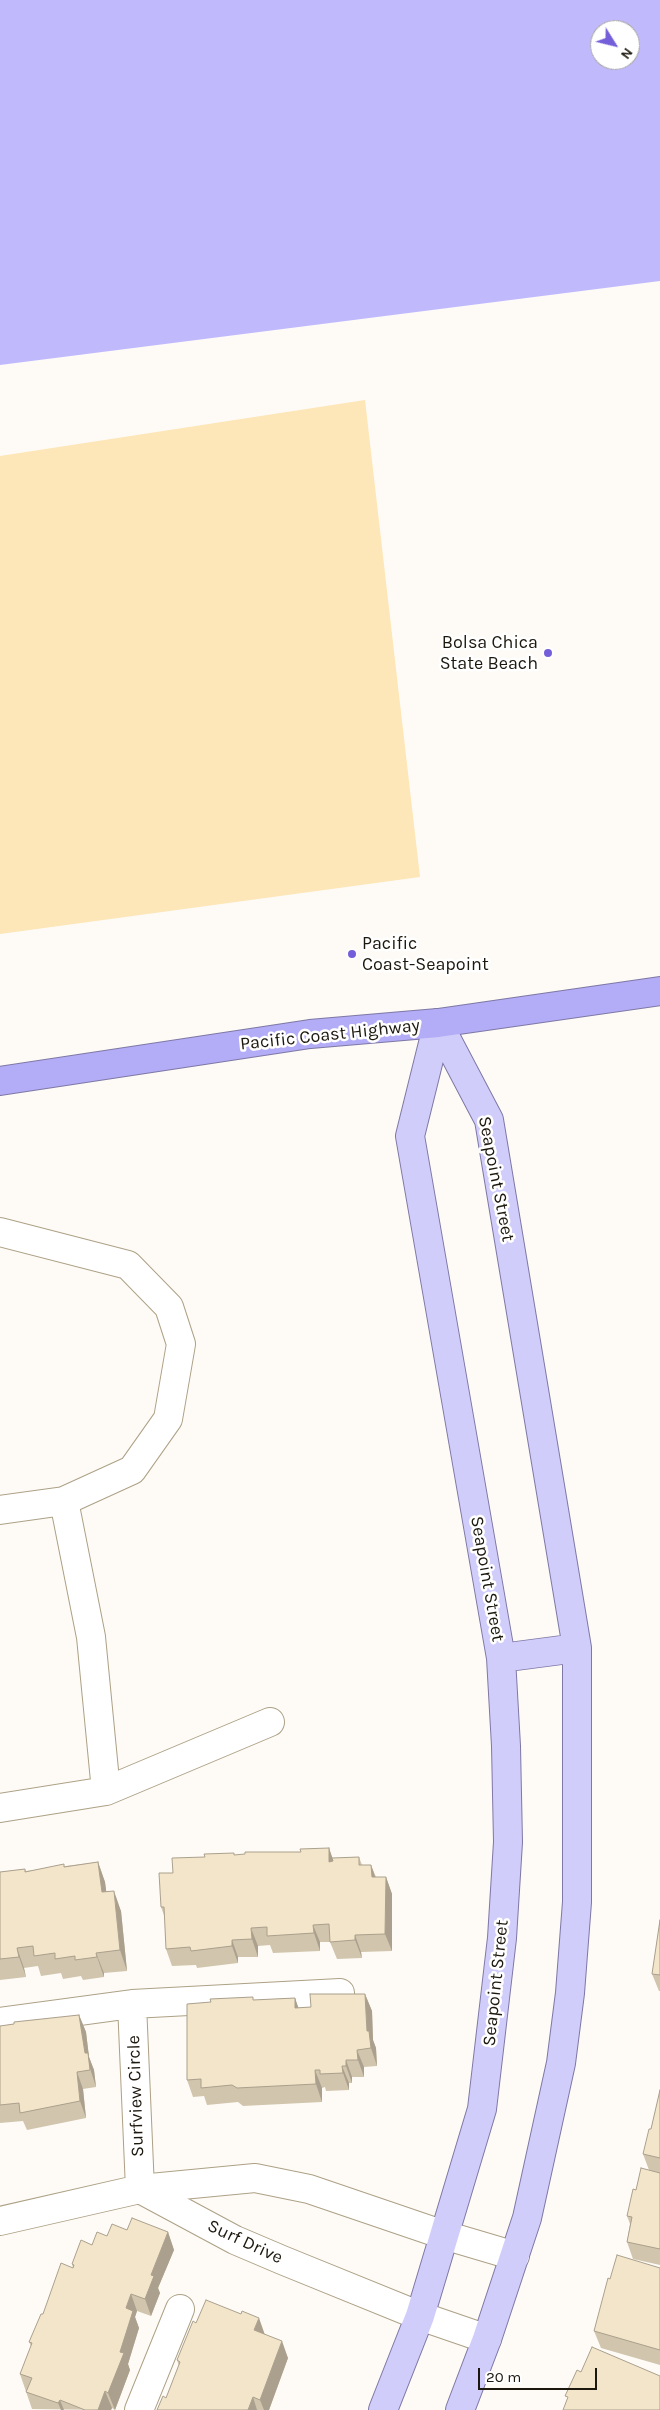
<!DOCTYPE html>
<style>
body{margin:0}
#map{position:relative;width:660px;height:2410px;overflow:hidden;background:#fefbf6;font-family:Karla,sans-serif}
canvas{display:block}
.north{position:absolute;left:590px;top:20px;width:50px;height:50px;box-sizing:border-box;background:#fff;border:1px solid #a5a39f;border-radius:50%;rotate:126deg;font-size:14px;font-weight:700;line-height:20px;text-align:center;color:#1d180e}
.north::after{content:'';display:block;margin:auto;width:18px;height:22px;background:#755ed9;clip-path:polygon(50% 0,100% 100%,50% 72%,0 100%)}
.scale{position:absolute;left:478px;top:2368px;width:119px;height:22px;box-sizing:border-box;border:2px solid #1d180e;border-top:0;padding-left:6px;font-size:15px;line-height:18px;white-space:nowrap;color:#1d180e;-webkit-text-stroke:4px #fff;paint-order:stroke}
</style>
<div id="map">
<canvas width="660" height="2410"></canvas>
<div class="north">N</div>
<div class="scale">20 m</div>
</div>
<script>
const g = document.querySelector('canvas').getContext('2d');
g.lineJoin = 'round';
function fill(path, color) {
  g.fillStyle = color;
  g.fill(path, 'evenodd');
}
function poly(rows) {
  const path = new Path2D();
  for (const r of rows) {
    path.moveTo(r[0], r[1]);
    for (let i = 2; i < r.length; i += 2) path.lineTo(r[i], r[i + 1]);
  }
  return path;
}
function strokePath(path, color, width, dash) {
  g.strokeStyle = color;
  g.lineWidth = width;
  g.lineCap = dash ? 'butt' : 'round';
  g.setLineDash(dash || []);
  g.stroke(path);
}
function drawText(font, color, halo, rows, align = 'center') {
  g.font = font + ' Karla,sans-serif';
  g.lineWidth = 5;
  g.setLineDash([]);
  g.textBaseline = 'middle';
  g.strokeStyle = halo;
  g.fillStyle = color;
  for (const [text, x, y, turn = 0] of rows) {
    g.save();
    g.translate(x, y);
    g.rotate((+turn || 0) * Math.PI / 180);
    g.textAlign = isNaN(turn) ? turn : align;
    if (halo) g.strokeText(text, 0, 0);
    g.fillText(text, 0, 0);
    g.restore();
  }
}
const green = poly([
 [365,400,420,877,0,934,0,456]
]);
const water = poly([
 [0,0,660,0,660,281,0,365],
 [600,30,630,30,630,60,600,60]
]);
const minor = poly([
 [0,1232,128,1265,169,1307,181,1344,168,1419,132,1470,64,1501,0,1510],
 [64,1501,91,1637,106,1791],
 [0,1808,106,1791,270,1722],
 [132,2004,140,2189],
 [0,2022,132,2004,340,1993],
 [140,2189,235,2240,282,2260,420,2316,487,2339],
 [0,2221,140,2189,255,2178,309,2189,444,2235,515,2256],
 [139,2410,180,2309]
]);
const major = poly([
 [438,1023,489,1120,577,1648,577,1902,570,1993,561,2063,527,2218,487,2339,460,2410],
 [501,1658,577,1648],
 [383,2410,420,2316,482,2109,502,1938,508,1842,506,1746,501,1658,410,1136,438,1023]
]);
const highway = poly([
 [0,1081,310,1034,438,1023,660,991]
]);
const wall = poly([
 [329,1848,332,1859,359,1857,362,1865,371,1865,376,1877,386,1877,392,1894,392,1951,361,1952,362,1958,337,1959,330,1942,320,1942,320,1951,273,1953,270,1945,258,1946,258,1957,238,1957,238,1963,197,1968,196,1965,172,1966,166,1949,165,1918,161,1907,173,1873,205,1857,301,1852],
 [98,1862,105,1882,106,1891,121,1911,127,1971,104,1973,104,1977,83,1980,81,1976,63,1979,61,1973,41,1976,38,1966,24,1968,26,1977,0,1980,0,1872,25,1869,26,1871],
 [660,1920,660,1991,659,1991,652,1974],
 [365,1994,372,2011,373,2040,376,2048,377,2066,364,2067,364,2077,352,2077,352,2083,349,2083,349,2090,326,2091,325,2087,322,2088,322,2102,243,2106,238,2102,207,2105,204,2096,193,2097,187,2080,211,2002,295,1998,298,2008,311,2007],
 [79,2015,86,2032,89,2057,94,2070,96,2087,83,2089,86,2118,27,2130,23,2121,0,2123,0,2026],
 [660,2090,660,2265,633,2259,627,2242,630,2224,627,2216,636,2190,649,2170,643,2154,651,2129],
 [127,2230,168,2232,174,2250,158,2288,160,2293,151,2316,137,2311,135,2317,139,2328,128,2364,130,2370,115,2410,112,2408,111,2410,32,2409,20,2374,31,2346,29,2342,43,2314,73,2268,72,2264,92,2245,107,2236],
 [660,2268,660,2365,601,2348,594,2331,610,2279],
 [196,2323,265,2334,288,2358,269,2410,157,2410,166,2398,179,2366,177,2360]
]);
const shadedWall = poly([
 [329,1848,335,1865,329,1862],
 [98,1862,105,1882,109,1912,102,1892],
 [371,1865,377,1882,372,1877],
 [386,1877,392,1894,392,1951,385,1934],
 [114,1891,121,1911,127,1971,120,1950],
 [313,1925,320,1942,320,1951,314,1933],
 [251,1928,258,1946,258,1957,252,1939],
 [355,1935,361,1952,362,1958,355,1940],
 [232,1940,238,1957,238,1963,232,1946],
 [17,1948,24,1968,26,1977,19,1957],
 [96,1953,104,1973,104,1977,97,1957],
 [365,1994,372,2011,373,2040,376,2048,377,2066,371,2048,367,2031],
 [295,1998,301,2015,295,2008],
 [79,2015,86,2032,89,2057,94,2070,96,2087,85,2053],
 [357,2050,364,2067,364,2077,358,2060],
 [346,2060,352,2077,352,2083,346,2066],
 [342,2066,349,2083,349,2090,343,2073],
 [315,2070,322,2088,322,2102,316,2084],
 [77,2072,83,2089,86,2118,80,2101],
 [168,2232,174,2250,158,2288,160,2293,151,2316,145,2299,151,2275],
 [131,2294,137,2311,135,2317,139,2328,128,2364,130,2370,115,2410,108,2393,120,2352,126,2308],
 [259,2318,265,2335,254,2330],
 [282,2341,288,2358,269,2410,264,2410,260,2400],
 [105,2391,112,2408,111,2410,98,2410],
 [253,2397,257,2410,248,2410],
 [60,2400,64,2410,61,2410,58,2403]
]);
const building = poly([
 [329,1848,329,1862,333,1861,332,1858,359,1857,359,1865,371,1865,372,1877,386,1877,385,1934,355,1935,355,1940,330,1942,329,1924,313,1925,314,1933,267,1936,267,1927,251,1928,252,1939,232,1940,232,1946,191,1951,190,1947,166,1949,164,1907,161,1907,159,1873,173,1873,172,1858,205,1857,204,1854,234,1853,234,1855,245,1854,245,1852,301,1852,300,1849,329,1848],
 [98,1862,102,1892,114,1891,120,1950,96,1953,97,1957,75,1960,75,1956,55,1959,55,1953,34,1956,33,1946,17,1948,19,1957,0,1959,0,1872,25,1869,25,1872,64,1864,64,1867,98,1862],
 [660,1920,660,1975,652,1974,660,1920],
 [310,1994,365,1994,367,2031,369,2031,371,2048,357,2050,358,2060,346,2060,346,2066,342,2066,343,2073,320,2074,320,2070,315,2070,316,2084,237,2088,232,2085,201,2088,201,2079,187,2080,187,2004,211,2002,210,1999,253,1997,253,2000,295,1998,295,2008,311,2007,310,1994],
 [79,2015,85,2053,88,2053,90,2070,77,2072,80,2101,20,2113,19,2103,0,2105,0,2026,14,2024,14,2022,79,2015],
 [660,2090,660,2158,643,2154,649,2129,651,2129,660,2090],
 [641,2168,660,2173,660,2249,627,2242,632,2217,627,2216,633,2189,636,2190,641,2168],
 [132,2218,168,2232,151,2275,154,2276,145,2299,131,2294,126,2308,133,2311,120,2352,124,2353,108,2393,105,2391,98,2410,85,2410,60,2400,58,2403,26,2392,32,2378,20,2374,32,2343,29,2342,41,2314,43,2314,61,2263,73,2268,74,2265,72,2264,81,2240,92,2245,97,2232,107,2236,112,2224,127,2230,132,2218],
 [617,2255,660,2268,660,2350,594,2331,608,2278,610,2279,617,2255],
 [206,2300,241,2314,242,2311,259,2318,254,2330,282,2341,260,2400,253,2397,248,2410,157,2410,163,2396,166,2398,180,2362,177,2360,193,2321,196,2323,206,2300],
 [592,2347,660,2376,660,2410,563,2410,568,2397,565,2396,577,2370,581,2372,592,2347]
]);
const markers = [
 [548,653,5,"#755ed9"],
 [352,954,5,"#755ed9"]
];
const poiNames = [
 ["Bolsa Chica",538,643],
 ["State Beach",538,664],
 ["Pacific",362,944,"left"],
 ["Coast-Seapoint",362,965,"left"]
];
const streetNames = [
 ["Pacific Coast Highway",330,1035,-6],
 ["Seapoint Street",496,1179,79],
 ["Seapoint Street",487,1579,80],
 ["Seapoint Street",496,1983,-84],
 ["Surfview Circle",136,2096,-92],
 ["Surf Drive",245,2242,25]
];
fill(green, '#fde6b7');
fill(water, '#c0bafd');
strokePath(minor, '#ada186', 30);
strokePath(major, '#7e78a5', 30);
strokePath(highway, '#7e78a5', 30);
strokePath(minor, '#fff', 28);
strokePath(major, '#d1cdfa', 28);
strokePath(highway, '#b3acf6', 28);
fill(wall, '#d1c5ad');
fill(shadedWall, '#aaa08d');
fill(building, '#f3e5c9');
strokePath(building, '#aaa08d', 1);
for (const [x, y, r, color] of markers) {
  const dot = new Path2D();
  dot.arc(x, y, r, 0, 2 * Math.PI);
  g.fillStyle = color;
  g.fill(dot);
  strokePath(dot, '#fff', 2);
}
drawText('18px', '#1d180e', '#fff', poiNames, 'right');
drawText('18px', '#1d180e', '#fff', streetNames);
</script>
